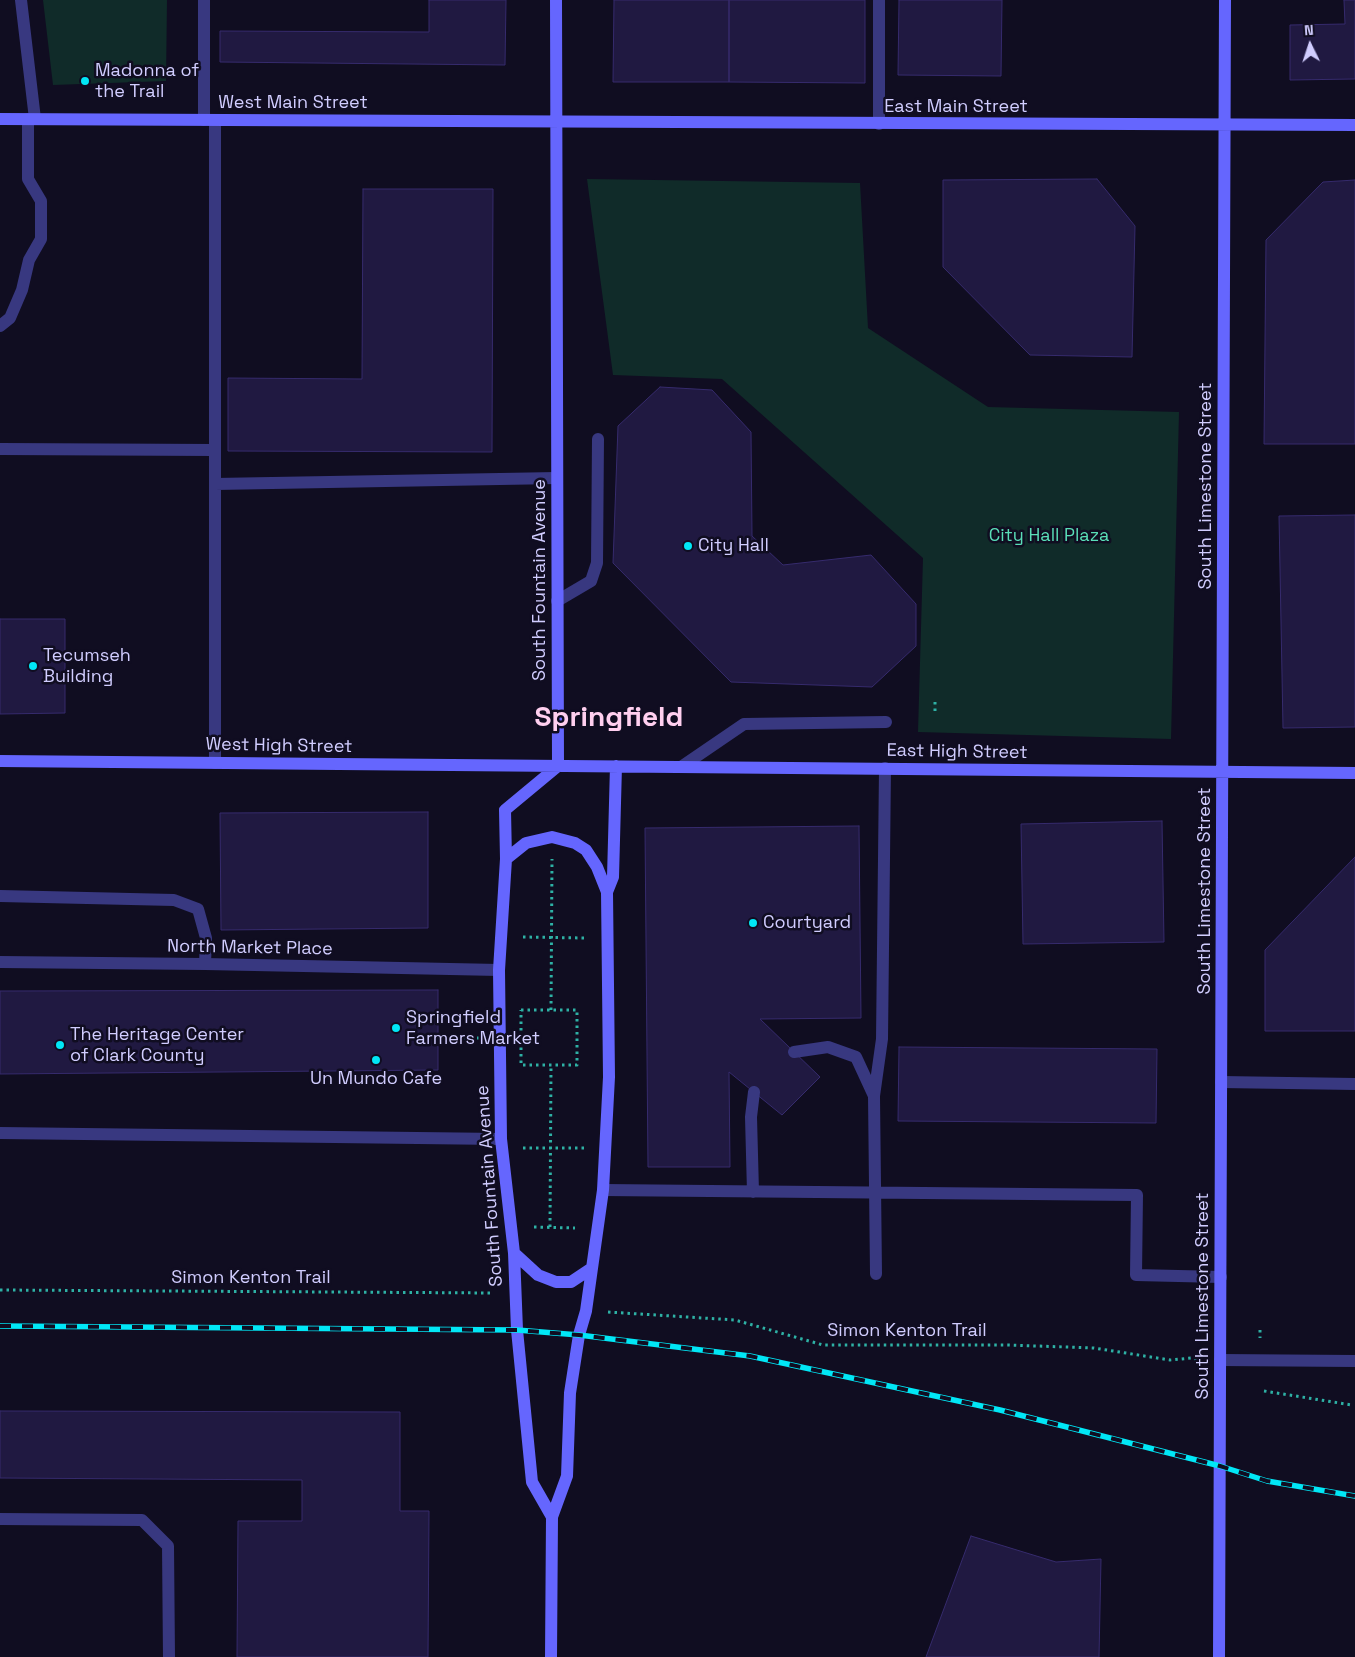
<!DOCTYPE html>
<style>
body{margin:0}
#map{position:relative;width:1355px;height:1657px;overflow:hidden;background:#100d21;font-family:"Space Grotesk",sans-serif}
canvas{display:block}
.north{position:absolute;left:1285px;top:20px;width:50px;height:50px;-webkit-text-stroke:4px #100d21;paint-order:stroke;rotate:356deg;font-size:14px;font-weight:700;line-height:20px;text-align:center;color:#d1cdff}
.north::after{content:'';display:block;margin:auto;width:18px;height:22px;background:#d1cdff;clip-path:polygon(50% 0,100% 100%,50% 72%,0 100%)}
</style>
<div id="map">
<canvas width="1355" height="1657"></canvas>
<div class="north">N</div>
</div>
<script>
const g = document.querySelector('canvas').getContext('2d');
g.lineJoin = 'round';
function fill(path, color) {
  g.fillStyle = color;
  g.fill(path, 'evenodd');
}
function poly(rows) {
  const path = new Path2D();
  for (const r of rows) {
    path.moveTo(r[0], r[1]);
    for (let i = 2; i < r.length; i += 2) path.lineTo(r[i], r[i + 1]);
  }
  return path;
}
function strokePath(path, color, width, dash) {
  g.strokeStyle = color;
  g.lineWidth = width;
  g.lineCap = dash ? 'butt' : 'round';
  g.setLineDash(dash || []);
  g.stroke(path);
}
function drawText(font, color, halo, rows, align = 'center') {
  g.font = font + ' "Space Grotesk",sans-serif';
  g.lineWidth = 5;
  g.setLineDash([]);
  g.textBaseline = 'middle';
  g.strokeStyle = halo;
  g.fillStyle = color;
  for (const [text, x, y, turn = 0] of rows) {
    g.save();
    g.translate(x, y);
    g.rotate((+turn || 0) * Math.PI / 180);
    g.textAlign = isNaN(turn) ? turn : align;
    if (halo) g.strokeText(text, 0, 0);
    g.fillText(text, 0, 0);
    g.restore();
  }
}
const green = poly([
 [43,0,167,0,166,81,53,85],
 [587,179,860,183,868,328,988,407,1179,412,1171,739,918,732,923,558,722,379,613,375]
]);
const building = poly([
 [429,0,506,0,505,65,220,62,220,31,429,32,429,0],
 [614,0,729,0,729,82,613,82,614,0],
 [729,0,865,0,865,83,729,82,729,0],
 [899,0,1002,0,1001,76,898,75,899,0],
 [1344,0,1355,0,1355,79,1290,80,1290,25,1345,24,1344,0],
 [1097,179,1135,226,1132,357,1030,355,943,267,943,180,1097,179],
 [1355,180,1355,444,1264,444,1266,240,1323,182,1355,180],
 [363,189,493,189,492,452,228,451,228,378,362,379,363,189],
 [660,387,712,390,751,432,752,536,783,565,871,555,916,604,916,646,872,687,731,682,613,563,618,426,660,387],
 [1355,515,1355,727,1283,728,1279,516,1355,515],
 [0,619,65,619,65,713,0,714,0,619],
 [428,812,428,928,221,930,220,813,428,812],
 [1162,821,1164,942,1023,944,1021,824,1162,821],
 [859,826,861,1018,760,1019,820,1077,782,1115,729,1072,730,1167,648,1167,645,828,859,826],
 [1355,857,1355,1031,1265,1031,1265,950,1355,857],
 [438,990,438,1070,0,1074,0,991,438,990],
 [899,1047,1157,1049,1156,1123,898,1121,899,1047],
 [0,1411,400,1412,400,1511,429,1511,428,1657,237,1657,238,1521,302,1521,302,1480,0,1478,0,1411],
 [971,1536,1056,1562,1101,1559,1099,1657,926,1657,971,1536]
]);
const path = poly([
 [935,702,935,711],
 [523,937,585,938],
 [521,1010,577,1010,577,1065,521,1065,521,1010],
 [551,1010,552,859],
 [464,1038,479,1038],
 [523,1148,584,1148],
 [534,1227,575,1228],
 [550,1227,551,1065],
 [0,1290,494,1293],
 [608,1312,735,1320,823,1345,1008,1345,1094,1348,1170,1360,1191,1358,1199,1361],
 [1260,1330,1260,1338],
 [1264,1391,1352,1405]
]);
const lane = poly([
 [215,120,215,763],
 [879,124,879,0],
 [0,326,10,318,22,290,29,260,41,239,41,201,28,179,28,119],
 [0,449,215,450],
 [215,484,557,478],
 [557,601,591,581,597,563,598,439],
 [681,767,744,724,886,722],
 [0,896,174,900,198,909,206,938,205,964],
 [794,1052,828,1047,856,1057,874,1096],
 [1221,1082,1355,1084],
 [0,1133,501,1139],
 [603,1190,1137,1195,1136,1275,1221,1277],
 [753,1192,751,1117,754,1092],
 [876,1274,874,1096,882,1039,885,768],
 [0,1519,142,1520,168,1546,169,1657]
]);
const street = poly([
 [21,0,35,119],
 [204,120,204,0],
 [0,962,205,964,499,970],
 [1220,1360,1355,1361]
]);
const secondary = poly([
 [556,0,558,766],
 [0,119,1355,125],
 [0,761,1355,773],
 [506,859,526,843,552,837,575,843,586,850,597,867,607,892],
 [514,1253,538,1275,556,1282,571,1282,592,1268],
 [552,1517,532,1482,517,1330,514,1253,501,1139,499,970,506,859,505,810,558,766],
 [551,1657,552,1517,567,1476,570,1393,579,1335,586,1311,603,1190,609,1077,607,892,613,877,616,766],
 [1219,1657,1225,0]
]);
const rail = poly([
 [0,1326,517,1330,579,1335,750,1356,1000,1410,1220,1466,1267,1481,1355,1496]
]);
const markers = [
 [85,81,5,"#01e7f6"],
 [688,546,5,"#01e7f6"],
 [33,666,5,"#01e7f6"],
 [753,923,5,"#01e7f6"],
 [396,1028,5,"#01e7f6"],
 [60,1045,5,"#01e7f6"],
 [376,1060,5,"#01e7f6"]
];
const poiNames = [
 ["Madonna of",95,71],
 ["the Trail",95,92],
 ["City Hall",698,546],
 ["Tecumseh",43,656],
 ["Building",43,677],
 ["Courtyard",763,923],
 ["Springfield",406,1018],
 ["Farmers Market",406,1039],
 ["The Heritage Center",70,1035],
 ["of Clark County",70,1056],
 ["Un Mundo Cafe",376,1079,"center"]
];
const streetNames = [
 ["West Main Street",293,103],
 ["East Main Street",956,107],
 ["South Limestone Street",1206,486,-90],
 ["South Fountain Avenue",540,580,-90],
 ["West High Street",279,746,1],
 ["East High Street",957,752,1],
 ["South Limestone Street",1205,891,-90],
 ["North Market Place",250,948,1],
 ["South Fountain Avenue",490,1186,-94],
 ["Simon Kenton Trail",251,1278],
 ["South Limestone Street",1203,1296,-90],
 ["Simon Kenton Trail",907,1331]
];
const parkNames = [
 ["City Hall Plaza",1049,536]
];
const townNames = [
 ["Springfield",609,718]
];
fill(green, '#102b29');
fill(building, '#201941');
strokePath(building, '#362b6d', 1);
strokePath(path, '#2eb1a5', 3, [2.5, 4]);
strokePath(lane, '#383880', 12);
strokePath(street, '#383880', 12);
strokePath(secondary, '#6566fe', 12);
strokePath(rail, '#01e7f6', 5.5);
strokePath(rail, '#100d21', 4, [11]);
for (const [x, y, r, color] of markers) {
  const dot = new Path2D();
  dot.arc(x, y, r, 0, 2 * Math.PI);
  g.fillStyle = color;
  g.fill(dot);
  strokePath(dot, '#100d21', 2);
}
drawText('18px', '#d1cdff', '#100d21', poiNames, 'left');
drawText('18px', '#d1cdff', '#100d21', streetNames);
drawText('18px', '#5adeb8', '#100d21', parkNames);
drawText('bold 28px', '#ffcfef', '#100d21', townNames);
</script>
